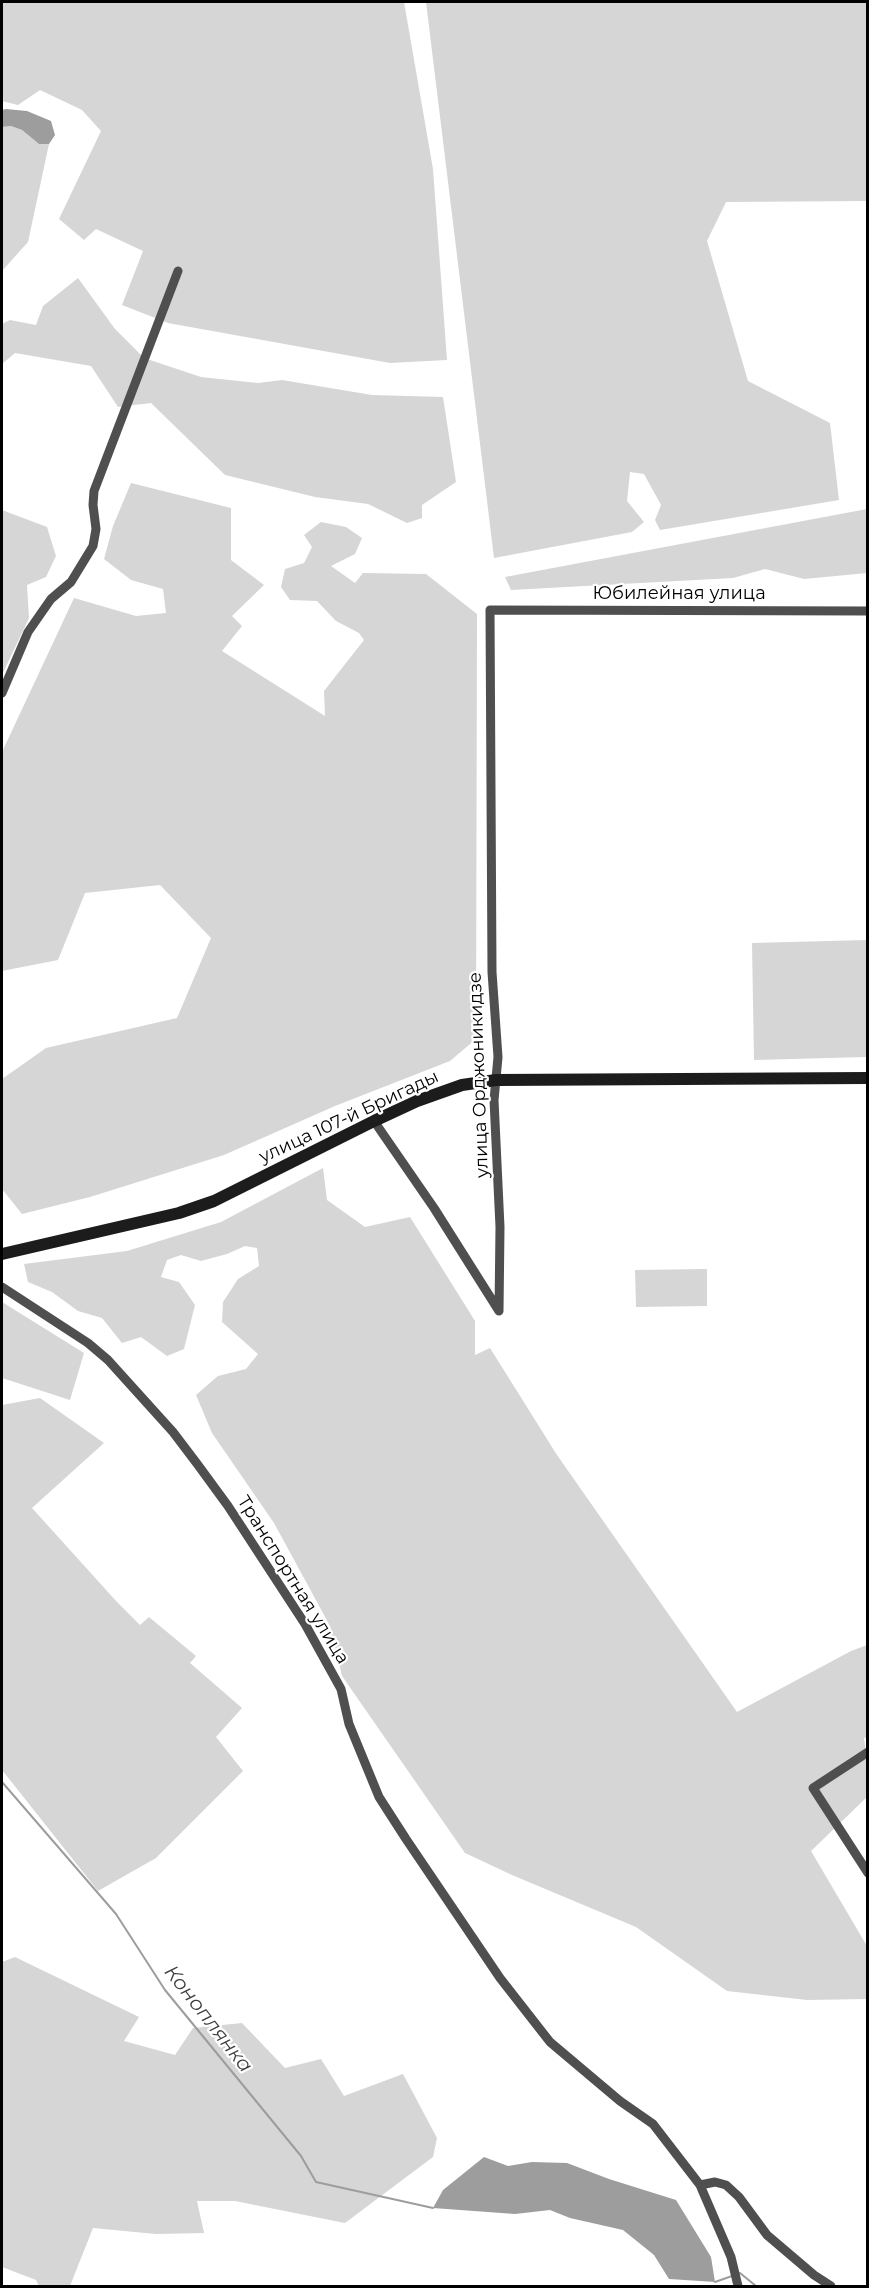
<!DOCTYPE html>
<meta charset="utf-8">
<style>
body{margin:0}
#map{position:relative;width:869px;height:2288px;overflow:hidden;background:#fff;font-family:Montserrat,sans-serif}
canvas{display:block}
.frame{position:absolute;inset:0;border:3px solid #000;pointer-events:none}
</style>
<div id="map">
<canvas width="869" height="2288"></canvas>
<div class="frame"></div>
</div>
<script>
const g = document.querySelector('canvas').getContext('2d');
g.lineJoin = 'round';
function fill(path, color) {
  g.fillStyle = color;
  g.fill(path, 'evenodd');
}
function poly(rows) {
  const path = new Path2D();
  for (const r of rows) {
    path.moveTo(r[0], r[1]);
    for (let i = 2; i < r.length; i += 2) path.lineTo(r[i], r[i + 1]);
  }
  return path;
}
function strokePath(path, color, width, dash) {
  g.strokeStyle = color;
  g.lineWidth = width;
  g.lineCap = dash ? 'butt' : 'round';
  g.setLineDash(dash || []);
  g.stroke(path);
}
function drawText(font, color, halo, rows, align = 'center') {
  g.font = font + ' Montserrat,sans-serif';
  g.lineWidth = 4.5;
  g.setLineDash([]);
  g.textBaseline = 'middle';
  g.strokeStyle = halo;
  g.fillStyle = color;
  for (const [text, x, y, turn = 0] of rows) {
    g.save();
    g.translate(x, y);
    g.rotate((+turn || 0) * Math.PI / 180);
    g.textAlign = isNaN(turn) ? turn : align;
    if (halo) g.strokeText(text, 0, 0);
    g.fillText(text, 0, 0);
    g.restore();
  }
}
const green = poly([
 [2,2,404,2,433,169,447,360,390,363,168,323,122,305,143,251,96,229,84,240,59,219,101,131,82,110,40,90,18,105,2,101],
 [426,2,867,2,867,201,726,202,707,241,748,381,830,423,839,500,660,530,655,520,661,505,644,474,630,472,627,501,644,522,632,532,494,558],
 [11,126,22,130,39,144,49,144,28,242,2,271,2,127],
 [78,278,115,329,144,358,201,377,258,383,282,380,372,395,443,397,456,482,422,505,422,518,407,523,368,504,315,497,225,475,151,403,118,407,91,366,15,353,2,364,2,324,10,320,36,325,43,306],
 [131,483,231,508,231,560,264,585,232,616,242,626,222,651,325,716,324,691,364,640,359,633,336,621,317,601,290,600,281,587,285,569,304,563,312,547,304,535,321,522,346,527,362,538,355,554,331,566,355,583,363,573,426,574,477,614,476,1039,450,1061,335,1106,224,1155,90,1197,22,1214,2,1189,2,1079,46,1048,177,1018,211,938,160,885,85,893,58,960,2,971,2,752,74,598,136,616,166,613,163,589,131,580,104,559,113,526],
 [867,509,867,573,804,579,765,569,733,578,511,590,505,577],
 [2,510,47,527,56,556,46,577,27,585,29,618,2,675],
 [867,940,867,1057,754,1060,752,943],
 [323,1168,327,1200,365,1227,410,1217,475,1321,475,1355,490,1348,557,1455,737,1712,851,1651,867,1645,868,1737,864,1738,868,1766,867,1797,811,1851,867,1946,867,1999,807,2000,727,1991,636,1927,512,1875,465,1853,342,1676,330,1626,274,1523,212,1433,196,1395,218,1376,246,1369,258,1354,222,1322,223,1302,238,1279,259,1266,257,1248,245,1246,227,1254,201,1261,181,1255,167,1260,161,1277,179,1282,195,1305,184,1349,167,1356,141,1337,122,1343,102,1318,78,1311,52,1292,28,1282,24,1264,127,1251,221,1222],
 [707,1269,707,1306,636,1307,635,1270],
 [2,1302,84,1353,70,1400,2,1378],
 [40,1398,104,1443,32,1508,117,1602,140,1625,149,1617,196,1656,190,1663,242,1708,216,1737,243,1771,156,1858,98,1891,2,1770,2,1405],
 [15,1957,139,2017,124,2041,175,2055,193,2028,242,2023,285,2068,321,2059,344,2096,403,2074,437,2138,433,2157,345,2223,235,2201,197,2201,204,2233,156,2234,93,2228,70,2286,39,2286,36,2280,2,2267,2,1962]
]);
const water = poly([
 [6,109,27,111,51,121,55,135,49,144,39,144,22,130,11,126,2,127,2,110],
 [484,2157,508,2166,532,2162,567,2163,609,2179,676,2200,711,2257,715,2282,669,2279,654,2255,623,2230,570,2218,550,2210,515,2214,433,2208,443,2190]
]);
const stream = poly([
 [2,1782,116,1914,165,1990,301,2156,316,2182,433,2208],
 [737,2274,740,2273,756,2286],
 [715,2282,732,2276]
]);
const minor = poly([
 [2,693,28,632,51,599,71,582,93,546,96,529,93,505,94,491,178,271],
 [374,1121,434,1208,499,1311],
 [2,1287,88,1343,108,1360,173,1432,198,1465,228,1506,305,1624,341,1689,349,1724,379,1797,406,1839,500,1978,550,2042,620,2101,653,2124,700,2185,731,2257,738,2286],
 [499,1311,500,1227,494,1100,498,1057,492,972,490,610,868,611],
 [868,1752,813,1788,868,1873],
 [700,2185,715,2182,726,2185,739,2197,767,2235,814,2275,831,2286]
]);
const secondary = poly([
 [2,1254,179,1213,214,1201,374,1121,417,1101,462,1085,496,1080,868,1078]
]);
const streetNames = [
 ["Юбилейная улица",679,594],
 ["улица Орджоникидзе",479,1075,-92],
 ["улица 107-й Бригады",349,1117,-25],
 ["Транспортная улица",293,1580,58]
];
const waterNames = [
 ["Коноплянка",208,2019,52]
];
fill(green, '#d6d6d6');
fill(water, '#9d9d9d');
strokePath(stream, '#9d9d9d', 2);
strokePath(minor, '#4f4f4f', 9);
strokePath(secondary, '#1c1c1c', 12);
drawText('18px', '#000', '#fff', streetNames);
drawText('italic 20px', '#3e3e3e', '#fff', waterNames);
</script>
